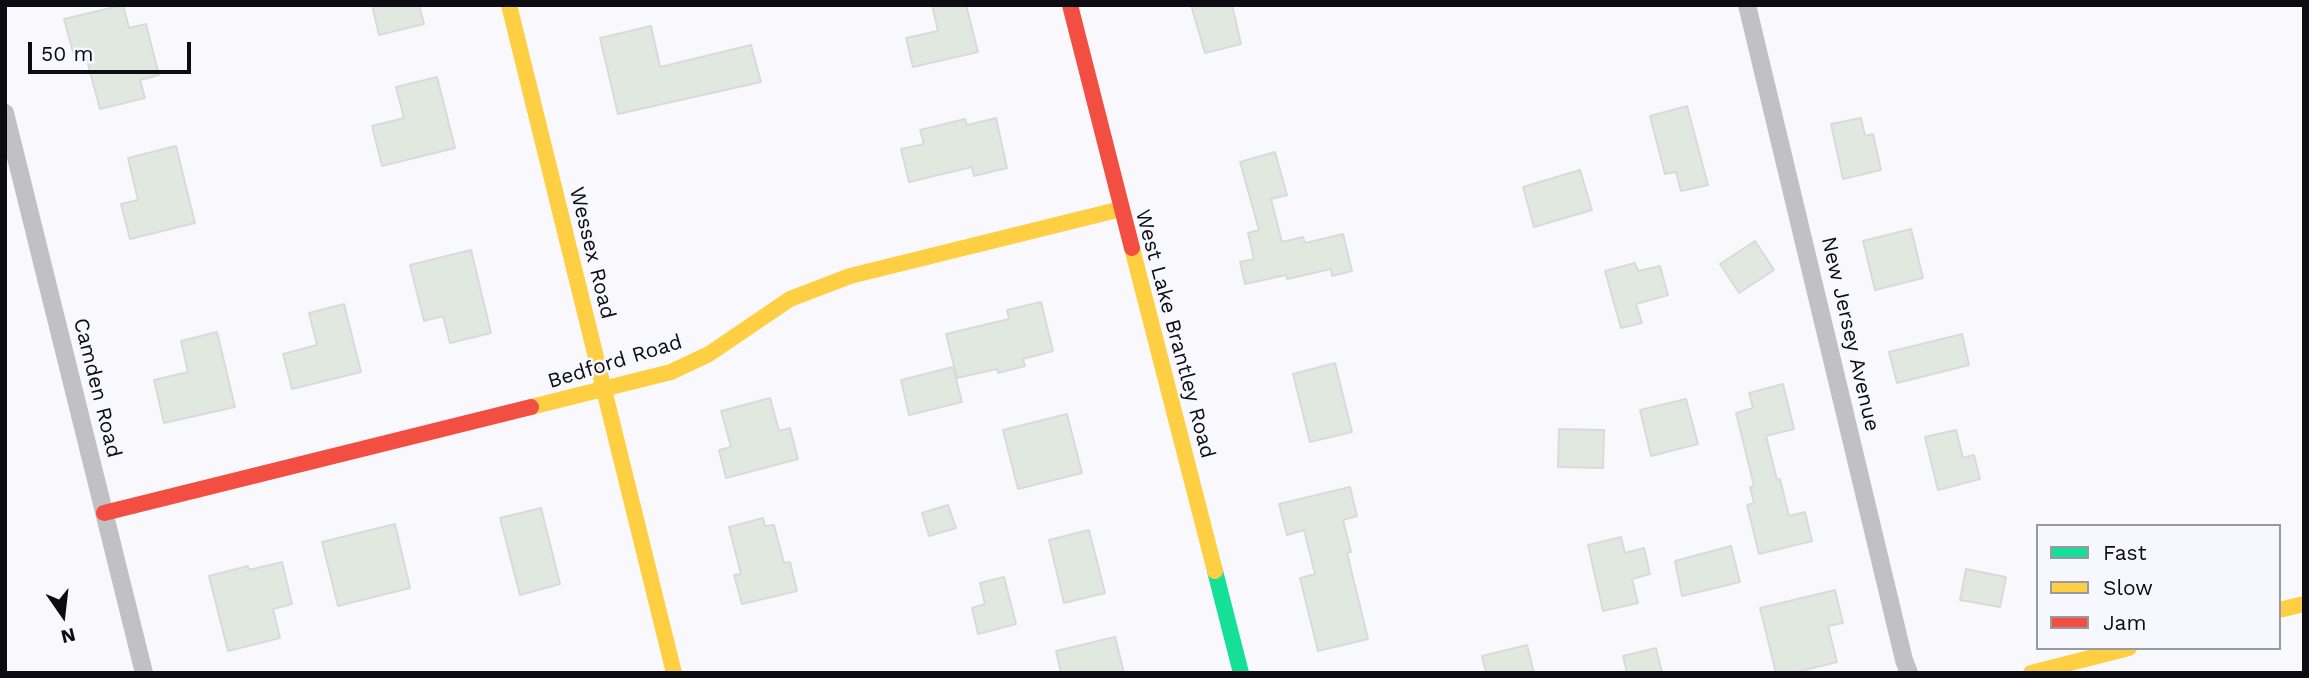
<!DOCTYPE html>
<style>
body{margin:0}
#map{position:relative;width:2309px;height:678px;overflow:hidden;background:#f9f9fd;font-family:"Work Sans",sans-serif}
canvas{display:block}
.frame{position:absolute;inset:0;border:7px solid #0c0c12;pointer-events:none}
.legend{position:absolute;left:2036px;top:524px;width:245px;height:126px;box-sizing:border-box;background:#f7f7ff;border:2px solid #9999a0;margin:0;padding:9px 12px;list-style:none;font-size:21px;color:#0c0c12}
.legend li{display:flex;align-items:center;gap:14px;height:35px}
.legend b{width:35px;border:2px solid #9999a0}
.north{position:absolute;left:28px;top:580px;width:70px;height:70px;-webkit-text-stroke:5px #f7f7ff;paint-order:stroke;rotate:166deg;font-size:19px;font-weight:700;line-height:28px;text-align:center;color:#0c0c12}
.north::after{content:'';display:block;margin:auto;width:24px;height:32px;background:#0c0c12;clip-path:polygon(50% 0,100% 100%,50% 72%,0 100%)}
.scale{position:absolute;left:28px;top:42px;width:163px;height:32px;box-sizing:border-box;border:4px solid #0c0c12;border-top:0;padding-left:9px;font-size:21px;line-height:24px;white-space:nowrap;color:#0c0c12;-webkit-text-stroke:5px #f7f7ff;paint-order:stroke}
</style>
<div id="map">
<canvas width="2309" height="678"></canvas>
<div class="frame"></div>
<ul class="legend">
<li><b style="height:9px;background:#16e098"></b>Fast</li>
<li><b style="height:9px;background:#ffcf43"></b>Slow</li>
<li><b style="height:9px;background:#f24e42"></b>Jam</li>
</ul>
<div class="north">N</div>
<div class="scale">50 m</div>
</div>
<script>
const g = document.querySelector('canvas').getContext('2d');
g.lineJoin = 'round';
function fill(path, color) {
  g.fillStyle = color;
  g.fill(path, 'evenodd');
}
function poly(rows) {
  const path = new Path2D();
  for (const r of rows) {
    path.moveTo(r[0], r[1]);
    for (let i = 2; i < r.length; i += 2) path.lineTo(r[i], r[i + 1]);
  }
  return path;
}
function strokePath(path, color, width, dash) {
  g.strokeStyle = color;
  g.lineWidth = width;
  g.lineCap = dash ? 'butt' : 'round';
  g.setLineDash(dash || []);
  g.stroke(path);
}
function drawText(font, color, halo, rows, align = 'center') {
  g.font = font + ' "Work Sans",sans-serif';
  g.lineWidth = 5;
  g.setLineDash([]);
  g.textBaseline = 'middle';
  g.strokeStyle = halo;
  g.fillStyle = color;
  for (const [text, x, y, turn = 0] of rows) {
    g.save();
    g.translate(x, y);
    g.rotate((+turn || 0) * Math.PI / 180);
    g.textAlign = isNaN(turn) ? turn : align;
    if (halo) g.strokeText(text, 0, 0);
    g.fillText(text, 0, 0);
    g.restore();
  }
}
const building = poly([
 [123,5,129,28,146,24,159,75,140,80,145,98,100,109,84,49,73,52,64,19,123,5],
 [372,5,419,5,424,24,379,35,372,5],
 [932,5,966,5,978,52,913,67,906,38,938,31,932,5],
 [1191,5,1232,5,1241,44,1205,53,1191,5],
 [651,26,660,67,751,45,761,82,618,114,600,38,651,26],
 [437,77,455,148,382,166,372,126,404,118,396,87,437,77],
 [1687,106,1708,185,1681,191,1676,172,1665,174,1650,116,1687,106],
 [996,118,1007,168,974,176,972,167,909,182,901,149,924,144,920,130,965,119,967,125,996,118],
 [1861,118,1865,136,1873,134,1881,170,1843,179,1831,124,1861,118],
 [176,146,195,223,130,239,121,204,138,200,128,158,176,146],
 [1275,152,1287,195,1271,199,1282,242,1303,237,1305,243,1343,234,1352,271,1332,276,1331,269,1287,279,1286,275,1245,284,1240,262,1254,259,1248,233,1259,230,1240,162,1275,152],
 [1580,170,1592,210,1534,227,1523,187,1580,170],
 [1911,229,1923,278,1875,290,1863,241,1911,229],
 [1755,241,1774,270,1739,293,1720,264,1755,241],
 [471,250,491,333,450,343,443,316,424,321,410,265,471,250],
 [1635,263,1638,271,1660,266,1668,295,1636,304,1642,323,1621,328,1605,271,1635,263],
 [1041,302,1053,351,1023,359,1025,366,998,373,997,369,957,378,946,334,1009,319,1007,310,1041,302],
 [344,304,361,372,292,389,283,354,317,345,309,313,344,304],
 [217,332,235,407,164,423,154,380,188,372,181,341,217,332],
 [1962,334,1969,365,1897,383,1889,352,1962,334],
 [1335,363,1352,432,1310,442,1293,374,1335,363],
 [953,367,962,402,909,415,901,380,953,367],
 [1783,384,1794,429,1766,436,1777,480,1780,479,1789,516,1805,512,1812,541,1759,554,1747,505,1754,503,1750,487,1754,486,1736,413,1753,408,1749,393,1783,384],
 [770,398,779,431,790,428,798,459,726,478,719,450,731,447,721,411,770,398],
 [1686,399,1698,444,1651,456,1640,410,1686,399],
 [1067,414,1082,473,1018,489,1003,430,1067,414],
 [1559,429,1604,430,1603,468,1558,467,1559,429],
 [1956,430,1963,458,1974,455,1980,479,1938,490,1925,437,1956,430],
 [1350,487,1357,516,1343,520,1351,552,1347,553,1368,639,1318,651,1300,578,1315,574,1304,530,1287,535,1279,504,1350,487],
 [948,505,956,528,929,536,922,513,948,505],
 [541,508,560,584,520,595,500,518,541,508],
 [763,518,765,526,774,525,784,563,790,562,797,591,742,604,734,575,741,574,729,527,763,518],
 [395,524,410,588,338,606,322,542,395,524],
 [1089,530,1105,593,1064,603,1049,540,1089,530],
 [1621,537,1625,553,1644,548,1650,574,1632,579,1638,603,1603,611,1588,545,1621,537],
 [1731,546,1740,582,1682,596,1675,561,1731,546],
 [282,562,292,604,273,609,280,638,228,651,209,576,248,566,249,570,282,562],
 [1966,569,2006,577,2000,607,1960,600,1966,569],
 [1004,577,1016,624,978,634,972,608,985,604,980,583,1004,577],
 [1835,590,1843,623,1828,626,1837,662,1793,673,1776,673,1760,608,1835,590],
 [1115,637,1124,673,1061,673,1056,651,1115,637],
 [1527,645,1534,673,1486,673,1482,656,1527,645],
 [1656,648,1662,673,1627,673,1623,656,1656,648]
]);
const street = poly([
 [1747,5,1904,660,1909,673],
 [5,113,144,673]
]);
const fast = poly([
 [1215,571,1241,673]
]);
const slow = poly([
 [509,5,674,673],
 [1132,248,1215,571],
 [531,407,671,372,709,354,790,299,850,276,1121,209],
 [2279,610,2304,604],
 [2031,673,2129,648]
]);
const jam = poly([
 [1070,5,1132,248],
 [104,513,531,407]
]);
const streetNames = [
 ["Wessex Road",592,253,76],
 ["West Lake Brantley Road",1175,334,75],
 ["New Jersey Avenue",1850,334,77],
 ["Bedford Road",615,362,-17],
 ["Camden Road",97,388,76]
];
fill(building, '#e0e8df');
strokePath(building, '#d9dbda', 2);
strokePath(street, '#c1c1c3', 18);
strokePath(fast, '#16e098', 16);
strokePath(slow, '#ffcf43', 16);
strokePath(jam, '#f24e42', 16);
drawText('21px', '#0c0c12', '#f7f7ff', streetNames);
</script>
